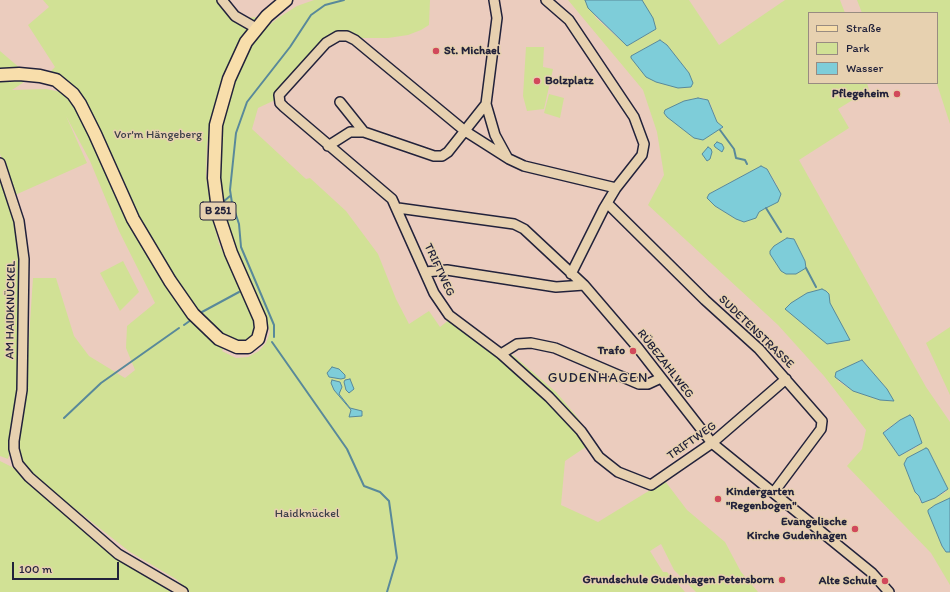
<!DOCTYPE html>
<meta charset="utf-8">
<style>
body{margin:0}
#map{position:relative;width:950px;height:592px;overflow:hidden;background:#ebccbe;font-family:Itim,sans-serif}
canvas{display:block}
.legend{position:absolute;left:808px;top:12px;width:130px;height:72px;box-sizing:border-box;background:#e7d1b0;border:1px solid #988b81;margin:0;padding:5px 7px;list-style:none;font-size:12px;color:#22223b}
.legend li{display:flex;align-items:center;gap:8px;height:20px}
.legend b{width:20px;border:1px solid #988b81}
.scale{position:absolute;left:12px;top:562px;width:107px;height:18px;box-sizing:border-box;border:2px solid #22223b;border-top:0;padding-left:5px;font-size:12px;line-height:14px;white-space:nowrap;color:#22223b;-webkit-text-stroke:3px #e7d1b0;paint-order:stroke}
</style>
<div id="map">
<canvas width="950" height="592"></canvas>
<ul class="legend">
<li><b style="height:5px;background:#f8deab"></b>Straße</li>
<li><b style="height:11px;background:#d1e195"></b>Park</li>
<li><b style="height:11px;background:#7ecdd9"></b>Wasser</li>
</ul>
<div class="scale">100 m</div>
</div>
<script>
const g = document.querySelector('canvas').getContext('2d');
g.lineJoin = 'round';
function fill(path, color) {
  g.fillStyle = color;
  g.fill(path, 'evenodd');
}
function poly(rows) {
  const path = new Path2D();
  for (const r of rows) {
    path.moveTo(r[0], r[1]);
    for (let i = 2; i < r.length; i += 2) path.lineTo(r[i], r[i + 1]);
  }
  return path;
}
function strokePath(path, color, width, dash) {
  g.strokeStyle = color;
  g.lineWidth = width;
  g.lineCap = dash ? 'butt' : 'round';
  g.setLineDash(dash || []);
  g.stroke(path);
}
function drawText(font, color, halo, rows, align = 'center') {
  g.font = font + ' Itim,sans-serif';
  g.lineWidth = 3;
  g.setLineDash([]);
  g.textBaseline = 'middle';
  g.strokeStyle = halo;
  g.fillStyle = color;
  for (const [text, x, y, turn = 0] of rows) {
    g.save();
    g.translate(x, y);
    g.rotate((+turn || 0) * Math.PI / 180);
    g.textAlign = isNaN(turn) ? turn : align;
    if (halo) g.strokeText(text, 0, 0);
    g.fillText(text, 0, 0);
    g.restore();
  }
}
const green = poly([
 [43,0,225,0,231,9,247,18,256,17,223,81,213,111,207,144,206,176,212,216,219,244,252,312,256,326,255,335,248,343,228,340,222,351,236,358,248,357,259,351,266,343,270,332,264,312,234,246,223,216,217,152,225,107,239,63,256,36,278,18,297,6,314,0,430,0,429,25,421,30,408,35,388,38,340,38,328,44,275,100,258,108,252,129,306,179,310,178,346,211,378,254,396,299,409,324,429,311,440,327,455,315,514,356,556,392,578,418,593,442,565,461,561,505,598,522,665,481,687,510,725,542,741,572,758,592,696,592,674,570,661,544,650,551,663,572,667,572,685,592,190,592,176,579,130,552,33,476,22,461,18,447,27,367,33,278,56,278,74,336,89,356,125,378,135,370,126,348,127,326,155,303,119,231,90,161,66,116,87,163,15,195,0,154,0,80,30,78,12,90,46,89,81,96,63,78,50,72,55,67,28,25,49,7],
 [568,0,585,0,596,18,627,46,656,29,642,0,689,0,719,45,785,0,840,0,845,13,809,13,809,83,867,83,869,90,838,109,849,128,799,160,926,387,950,422,950,498,928,510,942,546,946,552,950,552,950,585,931,553,847,466,862,449,866,430,824,376,778,325,648,205,664,175,657,132,643,90],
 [660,40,667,45,689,73,632,56],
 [698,98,703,98,710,103,717,122,723,128,694,138,683,129,684,101],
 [761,166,767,169,777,185,766,208,736,219,715,206,707,198,709,194],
 [862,360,887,389,880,400,853,391,838,381,836,372],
 [913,418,918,434,917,447,899,456,885,436,884,431,900,420],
 [928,449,942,479,946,492,928,501,920,502,919,496,915,492,907,470],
 [857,0,950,0,950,124,937,84,917,83,937,83,937,13,862,13],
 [526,47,544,47,543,67,553,69,544,109,527,111,523,96],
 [0,51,21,69,0,71],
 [549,94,564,98,560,118,544,113],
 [0,176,15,216,21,263,18,405,13,442,8,459,0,456],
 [123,261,139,292,120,311,100,273],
 [950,327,950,395,926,343],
 [0,461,12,467,51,500,95,541,171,592,0,592]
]);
const water = poly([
 [585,0,642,0,653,18,656,29,627,46,588,8,585,0],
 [660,40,667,45,689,73,693,83,691,87,678,88,656,82,646,77,631,58,631,56,660,40],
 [698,98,708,100,717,122,723,127,703,140,694,138,667,117,664,113,665,110,684,101,698,98],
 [717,142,722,144,724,148,722,152,715,147,714,145,717,142],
 [708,147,711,149,712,152,710,159,707,161,702,154,708,147],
 [761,166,767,169,781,194,778,202,764,209,759,212,756,218,744,222,736,219,715,206,707,198,709,194,761,166],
 [787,238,794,239,805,261,806,268,796,274,786,274,781,271,770,254,770,251,774,246,787,238],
 [822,289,826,291,829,294,830,303,850,340,827,344,785,309,791,303,807,293,822,289],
 [862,360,887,389,894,401,880,400,853,391,835,377,836,372,862,360],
 [332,367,339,369,345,375,345,378,341,379,329,377,327,373,332,367],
 [350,379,354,389,349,393,346,390,344,382,345,380,350,379],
 [332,380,340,382,342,387,339,394,350,408,362,411,362,416,349,417,351,410,334,390,331,383,332,380],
 [910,415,913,418,922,443,899,456,883,433,900,420,910,415],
 [926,448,928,449,948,489,935,498,922,503,919,496,915,492,904,464,907,458,926,448],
 [950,498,950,552,946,552,942,546,928,512,928,510,935,505,950,498]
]);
const stream = poly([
 [720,130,734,149,736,158,745,160,747,164],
 [223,202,230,196],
 [766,208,781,232],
 [806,268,816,287],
 [202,312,239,292],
 [184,325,191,320],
 [274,337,274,325,241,247,239,224,232,203,230,190,236,133,247,102,290,47,311,15,325,5,344,0],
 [272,342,347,449,364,486,380,492,389,501,397,558,387,592],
 [64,418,101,383,179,328]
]);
const minor = poly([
 [222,0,235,16,256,28],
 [494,0,497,18,486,104,495,135,507,157],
 [546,0,569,20,634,117,644,144,642,155,616,188,604,208,571,274],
 [340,102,364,132],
 [328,146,350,132,364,132,434,156,442,156,448,152,486,104],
 [0,163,19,221,24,259,22,390,14,441,14,449,18,464,29,477,118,554,183,592],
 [616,188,524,166,509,159,465,131,355,40,347,36,338,36,326,43,279,95,280,103,284,107,392,199,434,293,449,315,501,354,549,397,581,431,599,457,618,472,651,485,712,443,786,379],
 [607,203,705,300,759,349,822,421,821,429,774,492],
 [398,208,514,224,524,229,584,285,638,348,712,443,872,573,889,592],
 [425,272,447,270,556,287,584,285],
 [501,354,517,344,531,343,555,348,639,384,648,384,661,378]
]);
const major = poly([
 [0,75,19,74,40,76,56,80,73,94,80,104,95,134,133,219,170,281,193,314,219,339,237,347,248,347,258,339,261,328,260,319,231,253,219,217,214,178,216,125,229,79,246,42,267,16,286,0]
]);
const markers = [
 [436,51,4,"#d1495b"],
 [537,81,4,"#d1495b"],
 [897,94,4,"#d1495b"],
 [633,351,4,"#d1495b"],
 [718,499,4,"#d1495b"],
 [855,529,4,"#d1495b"],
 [782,580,4,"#d1495b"],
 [885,581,4,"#d1495b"]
];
const shields = [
 [218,211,36]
];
const shieldNames = [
 ["B 251",218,211]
];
const poiNames = [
 ["St. Michael",444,51,"left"],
 ["Bolzplatz",545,81,"left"],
 ["Pflegeheim",889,94],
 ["Trafo",625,351],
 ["Kindergarten",726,492,"left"],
 ["\"Regenbogen\"",726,506,"left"],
 ["Evangelische",847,522],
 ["Kirche Gudenhagen",847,536],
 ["Grundschule Gudenhagen Petersborn",774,580],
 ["Alte Schule",877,581]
];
const parkNames = [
 ["Vor'm Hängeberg",158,135],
 ["Haidknückel",307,514]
];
const streetNames = [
 ["TRIFTWEG",439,270,65],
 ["AM HAIDKNÜCKEL",11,310,-89],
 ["SUDETENSTRASSE",756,332,44],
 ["RÜBEZAHLWEG",665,364,52],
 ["TRIFTWEG",692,441,-35]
];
const quarterNames = [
 ["GUDENHAGEN",598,378]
];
fill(green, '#d1e195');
fill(water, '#7ecdd9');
strokePath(water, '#59899a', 1);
strokePath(stream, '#59899a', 2);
strokePath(minor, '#22223b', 12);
strokePath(major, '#22223b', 15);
strokePath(minor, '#e7d1b0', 9);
strokePath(major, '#f8deab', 12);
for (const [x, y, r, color] of markers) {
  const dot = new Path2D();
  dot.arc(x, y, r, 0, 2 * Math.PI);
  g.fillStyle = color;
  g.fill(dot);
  strokePath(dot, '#e7d1b0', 1.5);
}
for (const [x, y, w] of shields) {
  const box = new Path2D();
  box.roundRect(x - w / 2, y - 9, w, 18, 3);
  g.fillStyle = '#e7d1b0';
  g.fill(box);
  strokePath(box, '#22223b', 1);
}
drawText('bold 11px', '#22223b', null, shieldNames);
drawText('bold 12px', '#22223b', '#e7d1b0', poiNames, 'right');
drawText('12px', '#3c3f48', '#e7d1b0', parkNames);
drawText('12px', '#22223b', '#e7d1b0', streetNames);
g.letterSpacing = '1px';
drawText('14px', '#22223b', '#e7d1b0', quarterNames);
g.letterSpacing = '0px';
</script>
